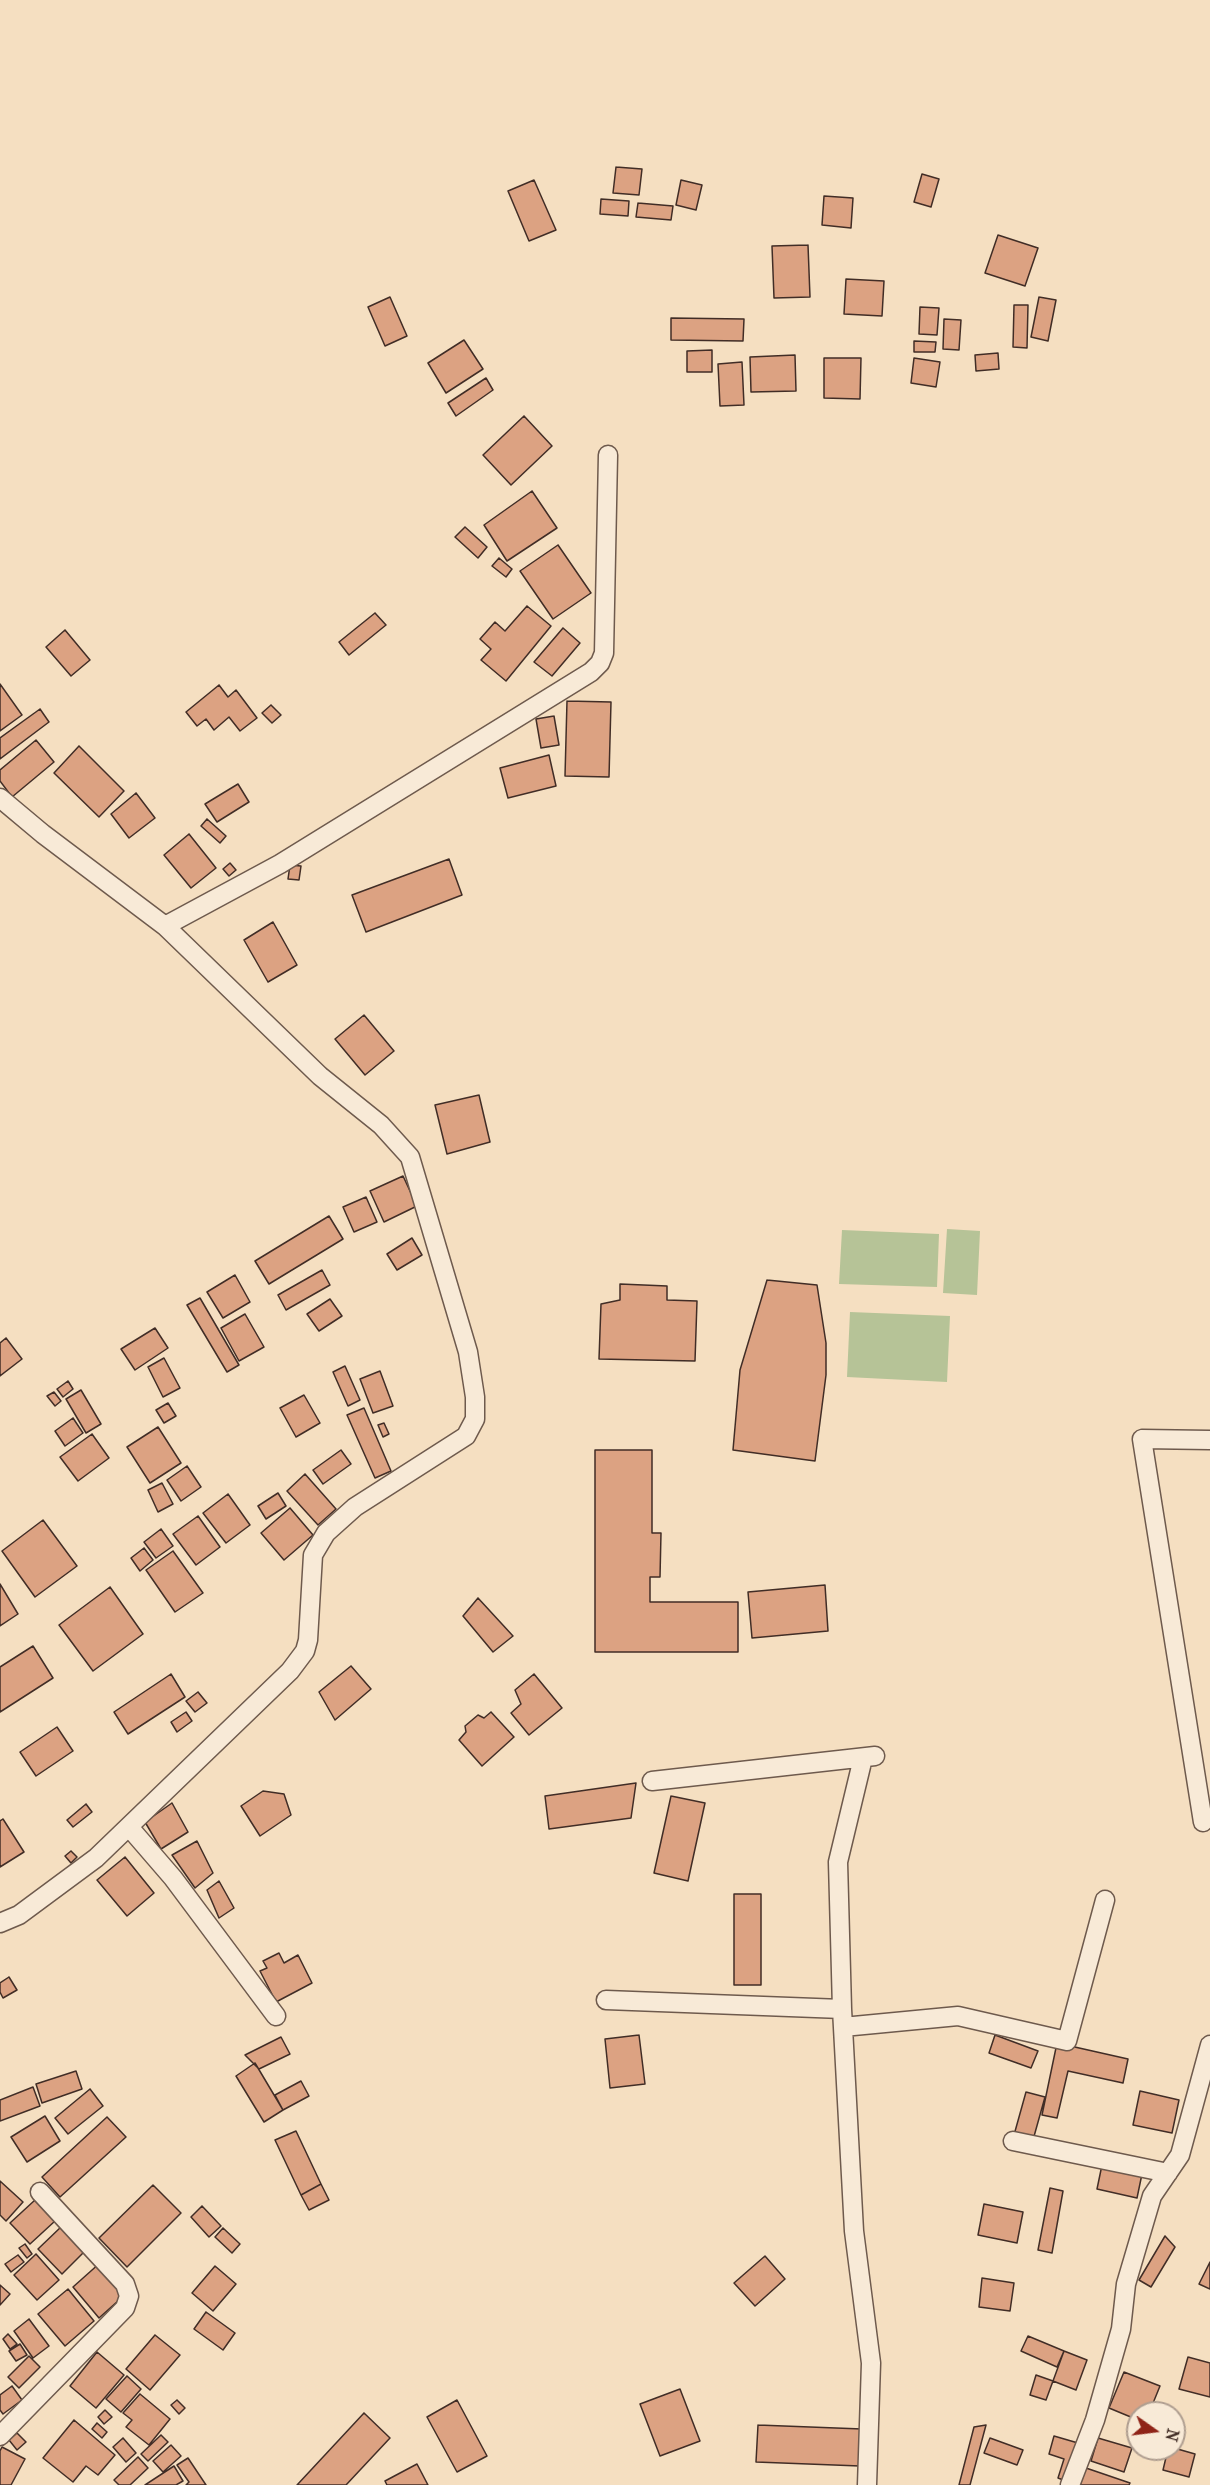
<!DOCTYPE html>
<style>
body{margin:0}
#map{position:relative;width:1210px;height:2485px;overflow:hidden;background:#f5dfc1;font-family:"IM FELL French Canon",serif}
canvas{display:block}
.north{position:absolute;left:1126px;top:2401px;width:60px;height:60px;box-sizing:border-box;background:#f8ead7;border:2px solid #af9e90;border-radius:50%;rotate:104deg;font-size:16px;font-weight:700;line-height:24px;text-align:center;color:#412d26}
.north::after{content:'';display:block;margin:auto;width:21px;height:27px;background:#8f2418;clip-path:polygon(50% 0,100% 100%,50% 72%,0 100%)}
</style>
<div id="map">
<canvas width="1210" height="2485"></canvas>
<div class="north">N</div>
</div>
<script>
const g = document.querySelector('canvas').getContext('2d');
g.lineJoin = 'round';
function fill(path, color) {
  g.fillStyle = color;
  g.fill(path, 'evenodd');
}
function poly(rows) {
  const path = new Path2D();
  for (const r of rows) {
    path.moveTo(r[0], r[1]);
    for (let i = 2; i < r.length; i += 2) path.lineTo(r[i], r[i + 1]);
  }
  return path;
}
function strokePath(path, color, width, dash) {
  g.strokeStyle = color;
  g.lineWidth = width;
  g.lineCap = dash ? 'butt' : 'round';
  g.setLineDash(dash || []);
  g.stroke(path);
}
const green = poly([
 [947,1229,980,1231,977,1295,943,1293],
 [842,1230,939,1234,937,1287,839,1284],
 [850,1312,950,1316,947,1382,847,1377]
]);
const building = poly([
 [616,167,642,169,639,195,613,193,616,167],
 [922,174,939,179,931,207,914,202,922,174],
 [534,180,556,230,529,241,508,191,534,180],
 [681,180,702,185,696,210,676,205,681,180],
 [824,196,853,198,851,228,822,225,824,196],
 [601,199,629,201,628,216,600,214,601,199],
 [638,203,673,206,671,220,636,217,638,203],
 [998,235,1038,248,1025,286,985,273,998,235],
 [808,245,810,297,774,298,772,246,808,245],
 [846,279,884,281,882,316,844,314,846,279],
 [390,297,407,336,385,346,368,307,390,297],
 [1039,297,1056,300,1048,341,1031,337,1039,297],
 [1014,305,1028,305,1027,348,1013,347,1014,305],
 [920,307,939,308,937,335,919,334,920,307],
 [671,318,744,319,743,341,671,340,671,318],
 [944,319,961,320,959,350,943,349,944,319],
 [464,340,483,369,446,393,428,363,464,340],
 [914,341,936,342,935,352,914,352,914,341],
 [712,350,712,372,687,372,687,351,712,350],
 [998,353,999,369,976,371,975,355,998,353],
 [795,355,796,391,751,392,750,357,795,355],
 [824,358,861,358,860,399,824,398,824,358],
 [914,358,940,362,936,387,911,383,914,358],
 [742,362,744,405,720,406,718,364,742,362],
 [486,378,493,390,456,416,448,403,486,378],
 [524,416,552,446,511,485,483,455,524,416],
 [532,491,557,528,507,561,484,525,532,491],
 [465,527,487,547,478,558,455,537,465,527],
 [558,545,591,593,553,619,520,571,558,545],
 [499,558,512,569,506,577,492,566,499,558],
 [527,606,551,626,506,681,481,660,491,649,480,639,495,622,505,631,527,606],
 [375,613,386,625,349,655,339,642,375,613],
 [563,628,580,643,552,676,534,662,563,628],
 [65,630,90,660,71,676,46,647,65,630],
 [0,684,22,715,0,731,0,684],
 [219,685,228,697,236,690,257,718,240,731,229,717,214,730,206,719,197,726,186,712,219,685],
 [567,701,611,702,609,777,565,776,567,701],
 [271,705,281,715,272,723,262,713,271,705],
 [40,709,49,722,0,759,0,738,40,709],
 [554,716,559,745,541,748,536,719,554,716],
 [36,740,54,762,12,797,0,781,0,770,36,740],
 [79,746,124,791,99,817,54,773,79,746],
 [549,755,556,786,508,798,500,768,549,755],
 [238,784,249,802,217,822,205,804,238,784],
 [136,793,155,818,129,838,111,814,136,793],
 [207,819,226,836,220,843,201,826,207,819],
 [189,834,216,868,191,888,164,855,189,834],
 [449,859,462,895,366,932,352,895,449,859],
 [230,863,236,870,229,876,223,869,230,863],
 [290,865,301,866,299,880,288,879,290,865],
 [273,922,297,965,268,982,244,940,273,922],
 [364,1015,394,1051,365,1075,335,1039,364,1015],
 [479,1095,490,1142,447,1154,435,1105,479,1095],
 [403,1176,417,1206,384,1222,370,1191,403,1176],
 [366,1197,377,1222,354,1232,343,1207,366,1197],
 [329,1216,343,1239,269,1284,255,1261,329,1216],
 [412,1238,422,1255,397,1270,387,1254,412,1238],
 [322,1270,330,1285,286,1310,278,1295,322,1270],
 [235,1275,250,1302,223,1318,207,1292,235,1275],
 [767,1280,817,1285,826,1343,826,1375,815,1461,733,1450,740,1370,767,1280],
 [620,1284,667,1286,667,1300,697,1301,695,1361,599,1359,601,1304,620,1300,620,1284],
 [200,1298,239,1365,227,1372,187,1305,200,1298],
 [330,1299,342,1316,319,1331,307,1314,330,1299],
 [245,1314,264,1347,239,1361,221,1328,245,1314],
 [155,1328,168,1348,135,1370,121,1349,155,1328],
 [6,1338,22,1359,0,1376,0,1343,6,1338],
 [164,1358,180,1388,163,1397,148,1367,164,1358],
 [345,1366,360,1400,348,1406,333,1372,345,1366],
 [380,1371,393,1406,373,1413,360,1379,380,1371],
 [68,1381,73,1389,63,1397,57,1389,68,1381],
 [81,1390,101,1424,86,1433,66,1399,81,1390],
 [54,1392,61,1401,55,1406,47,1396,54,1392],
 [304,1395,320,1423,296,1437,280,1408,304,1395],
 [168,1403,176,1416,164,1423,156,1410,168,1403],
 [364,1408,391,1471,375,1478,347,1415,364,1408],
 [73,1418,83,1433,65,1446,55,1431,73,1418],
 [384,1423,389,1434,383,1437,378,1425,384,1423],
 [158,1427,181,1463,150,1483,127,1447,158,1427],
 [92,1434,109,1458,78,1481,60,1457,92,1434],
 [341,1450,351,1464,323,1484,313,1470,341,1450],
 [595,1450,652,1450,652,1533,661,1533,660,1577,650,1577,650,1602,738,1602,738,1652,595,1652,595,1450],
 [187,1466,201,1487,181,1501,167,1480,187,1466],
 [305,1474,336,1509,318,1525,287,1491,305,1474],
 [162,1483,173,1504,158,1512,148,1490,162,1483],
 [278,1493,286,1506,266,1519,258,1506,278,1493],
 [228,1494,250,1525,226,1543,203,1513,228,1494],
 [290,1508,313,1535,284,1560,261,1533,290,1508],
 [198,1516,220,1547,196,1565,173,1534,198,1516],
 [43,1520,77,1566,35,1597,2,1551,43,1520],
 [161,1529,173,1546,156,1558,144,1542,161,1529],
 [144,1548,153,1560,140,1571,131,1558,144,1548],
 [173,1551,203,1593,175,1612,146,1570,173,1551],
 [0,1584,18,1614,0,1626,0,1584],
 [825,1585,828,1631,752,1638,748,1592,825,1585],
 [110,1587,143,1634,93,1671,59,1625,110,1587],
 [478,1598,513,1636,493,1652,463,1616,478,1598],
 [33,1646,53,1678,0,1712,0,1667,33,1646],
 [351,1666,371,1689,335,1720,319,1692,351,1666],
 [171,1674,185,1697,128,1734,114,1712,171,1674],
 [534,1674,562,1708,529,1735,511,1713,521,1704,515,1690,534,1674],
 [198,1692,207,1703,195,1712,186,1701,198,1692],
 [186,1712,192,1721,177,1732,171,1722,186,1712],
 [491,1712,514,1737,482,1766,459,1740,466,1732,465,1726,478,1715,484,1718,491,1712],
 [57,1727,73,1751,36,1776,20,1752,57,1727],
 [636,1783,631,1818,549,1829,545,1796,636,1783],
 [263,1791,284,1794,291,1815,260,1836,241,1806,263,1791],
 [671,1796,705,1803,688,1881,654,1873,671,1796],
 [172,1803,188,1832,161,1849,145,1822,172,1803],
 [86,1804,92,1812,73,1827,67,1820,86,1804],
 [3,1819,24,1852,0,1867,0,1821,3,1819],
 [197,1841,213,1873,195,1888,172,1855,197,1841],
 [71,1851,77,1857,71,1863,65,1856,71,1851],
 [125,1857,154,1893,127,1916,97,1880,125,1857],
 [219,1881,234,1908,219,1918,207,1890,219,1881],
 [734,1894,761,1894,761,1985,734,1985,734,1894],
 [279,1953,284,1963,298,1955,312,1983,276,2002,260,1971,267,1968,263,1961,279,1953],
 [9,1977,17,1990,3,1998,0,1992,0,1983,9,1977],
 [639,2035,645,2084,610,2088,605,2039,639,2035],
 [995,2035,1038,2051,1031,2068,989,2053,995,2035],
 [281,2037,290,2054,259,2069,245,2055,281,2037],
 [1057,2043,1128,2059,1123,2083,1068,2071,1057,2118,1042,2115,1057,2043],
 [255,2063,283,2110,264,2122,236,2076,255,2063],
 [76,2071,82,2089,42,2103,36,2084,76,2071],
 [301,2081,309,2096,283,2110,275,2095,301,2081],
 [33,2087,40,2106,0,2121,0,2100,33,2087],
 [90,2089,103,2106,68,2134,55,2118,90,2089],
 [1140,2091,1179,2100,1172,2133,1133,2125,1140,2091],
 [1026,2092,1045,2097,1033,2140,1014,2135,1026,2092],
 [45,2116,60,2141,27,2162,11,2137,45,2116],
 [107,2117,126,2137,60,2197,42,2177,107,2117],
 [296,2131,321,2184,301,2195,275,2140,296,2131],
 [1102,2165,1142,2174,1137,2198,1097,2189,1102,2165],
 [0,2181,23,2202,6,2221,0,2215,0,2181],
 [321,2184,329,2200,309,2210,301,2195,321,2184],
 [153,2185,181,2213,127,2267,99,2238,153,2185],
 [1050,2188,1063,2191,1052,2253,1038,2250,1050,2188],
 [35,2200,55,2221,30,2244,10,2223,35,2200],
 [984,2204,1023,2212,1017,2243,978,2235,984,2204],
 [202,2206,221,2226,209,2237,191,2217,202,2206],
 [62,2226,85,2251,62,2274,38,2249,62,2226],
 [223,2228,240,2244,232,2253,215,2237,223,2228],
 [1165,2236,1175,2247,1151,2287,1139,2280,1165,2236],
 [25,2244,32,2254,27,2258,19,2248,25,2244],
 [36,2254,59,2280,37,2300,14,2275,36,2254],
 [18,2255,24,2262,11,2272,5,2264,18,2255],
 [765,2256,785,2279,755,2306,734,2283,765,2256],
 [101,2262,128,2292,99,2318,73,2287,101,2262],
 [1210,2262,1210,2289,1199,2284,1210,2262],
 [215,2266,236,2284,213,2311,192,2293,215,2266],
 [982,2278,1014,2283,1010,2311,979,2307,982,2278],
 [0,2285,10,2294,0,2305,0,2285],
 [68,2289,94,2321,65,2346,38,2314,68,2289],
 [206,2312,235,2333,223,2350,194,2329,206,2312],
 [29,2319,49,2346,33,2358,14,2331,29,2319],
 [8,2334,17,2344,10,2349,3,2339,8,2334],
 [155,2335,180,2355,150,2390,126,2369,155,2335],
 [1028,2336,1064,2351,1057,2367,1021,2351,1028,2336],
 [20,2344,27,2355,16,2361,9,2351,20,2344],
 [1064,2351,1087,2360,1076,2390,1053,2381,1064,2351],
 [97,2352,124,2375,96,2408,70,2386,97,2352],
 [29,2356,40,2367,19,2388,8,2377,29,2356],
 [1188,2357,1210,2363,1210,2397,1179,2389,1188,2357],
 [1124,2372,1160,2386,1149,2413,1138,2413,1138,2420,1109,2408,1124,2372],
 [1036,2375,1053,2381,1046,2400,1030,2395,1036,2375],
 [127,2376,141,2389,121,2412,106,2399,127,2376],
 [12,2386,22,2400,3,2414,0,2410,0,2395,12,2386],
 [680,2389,700,2441,660,2456,640,2404,680,2389],
 [140,2394,170,2419,149,2445,126,2427,132,2420,123,2413,140,2394],
 [177,2400,185,2408,179,2414,171,2405,177,2400],
 [457,2400,487,2456,457,2472,427,2417,457,2400],
 [105,2410,112,2417,104,2424,98,2417,105,2410],
 [364,2413,390,2438,346,2485,297,2485,364,2413],
 [74,2420,115,2455,98,2475,86,2466,73,2482,43,2458,74,2420],
 [97,2423,107,2432,102,2438,92,2429,97,2423],
 [758,2425,862,2429,860,2466,756,2462,758,2425],
 [986,2425,970,2485,959,2485,974,2427,986,2425],
 [17,2433,26,2442,17,2450,9,2440,17,2433],
 [161,2435,168,2442,148,2461,141,2454,161,2435],
 [1054,2436,1078,2443,1066,2481,1058,2478,1064,2459,1049,2454,1054,2436],
 [123,2438,136,2453,126,2462,113,2447,123,2438],
 [990,2438,1023,2450,1017,2465,984,2453,990,2438],
 [1098,2438,1132,2448,1124,2472,1091,2461,1098,2438],
 [171,2445,181,2456,163,2472,153,2461,171,2445],
 [2,2447,25,2459,11,2485,0,2485,0,2451,2,2447],
 [1174,2448,1195,2454,1189,2477,1163,2470,1168,2449,1174,2448],
 [138,2457,148,2468,130,2485,119,2485,114,2480,138,2457],
 [188,2458,206,2485,186,2485,189,2482,177,2465,188,2458],
 [417,2464,428,2485,387,2485,385,2481,417,2464],
 [174,2466,183,2481,176,2485,145,2485,174,2466],
 [1086,2468,1130,2483,1129,2485,1080,2485,1086,2468]
]);
const street = poly([
 [0,798,43,834,165,926,320,1076,381,1125,410,1157,468,1352,475,1397,475,1419,466,1436,355,1507,326,1533,313,1555,308,1640,305,1651,290,1671,96,1858,19,1915,0,1923],
 [165,926,280,864,591,672,600,663,604,653,608,455],
 [863,1758,838,1862,842,2009,854,2231,871,2363,867,2485],
 [652,1781,875,1756],
 [1203,1822,1142,1439,1210,1440],
 [129,1827,173,1878,276,2016],
 [606,2000,842,2009],
 [843,2027,958,2016,1067,2041,1105,1900],
 [1013,2141,1168,2173],
 [0,2436,125,2308,129,2296,125,2284,40,2192],
 [1070,2485,1095,2420,1121,2329,1126,2284,1152,2196,1180,2155,1210,2045]
]);
fill(green, '#b6c397');
fill(building, '#dca282');
strokePath(building, '#412d26', 1.5);
strokePath(street, '#6e5a4d', 21);
strokePath(street, '#f8ead7', 18);
</script>
